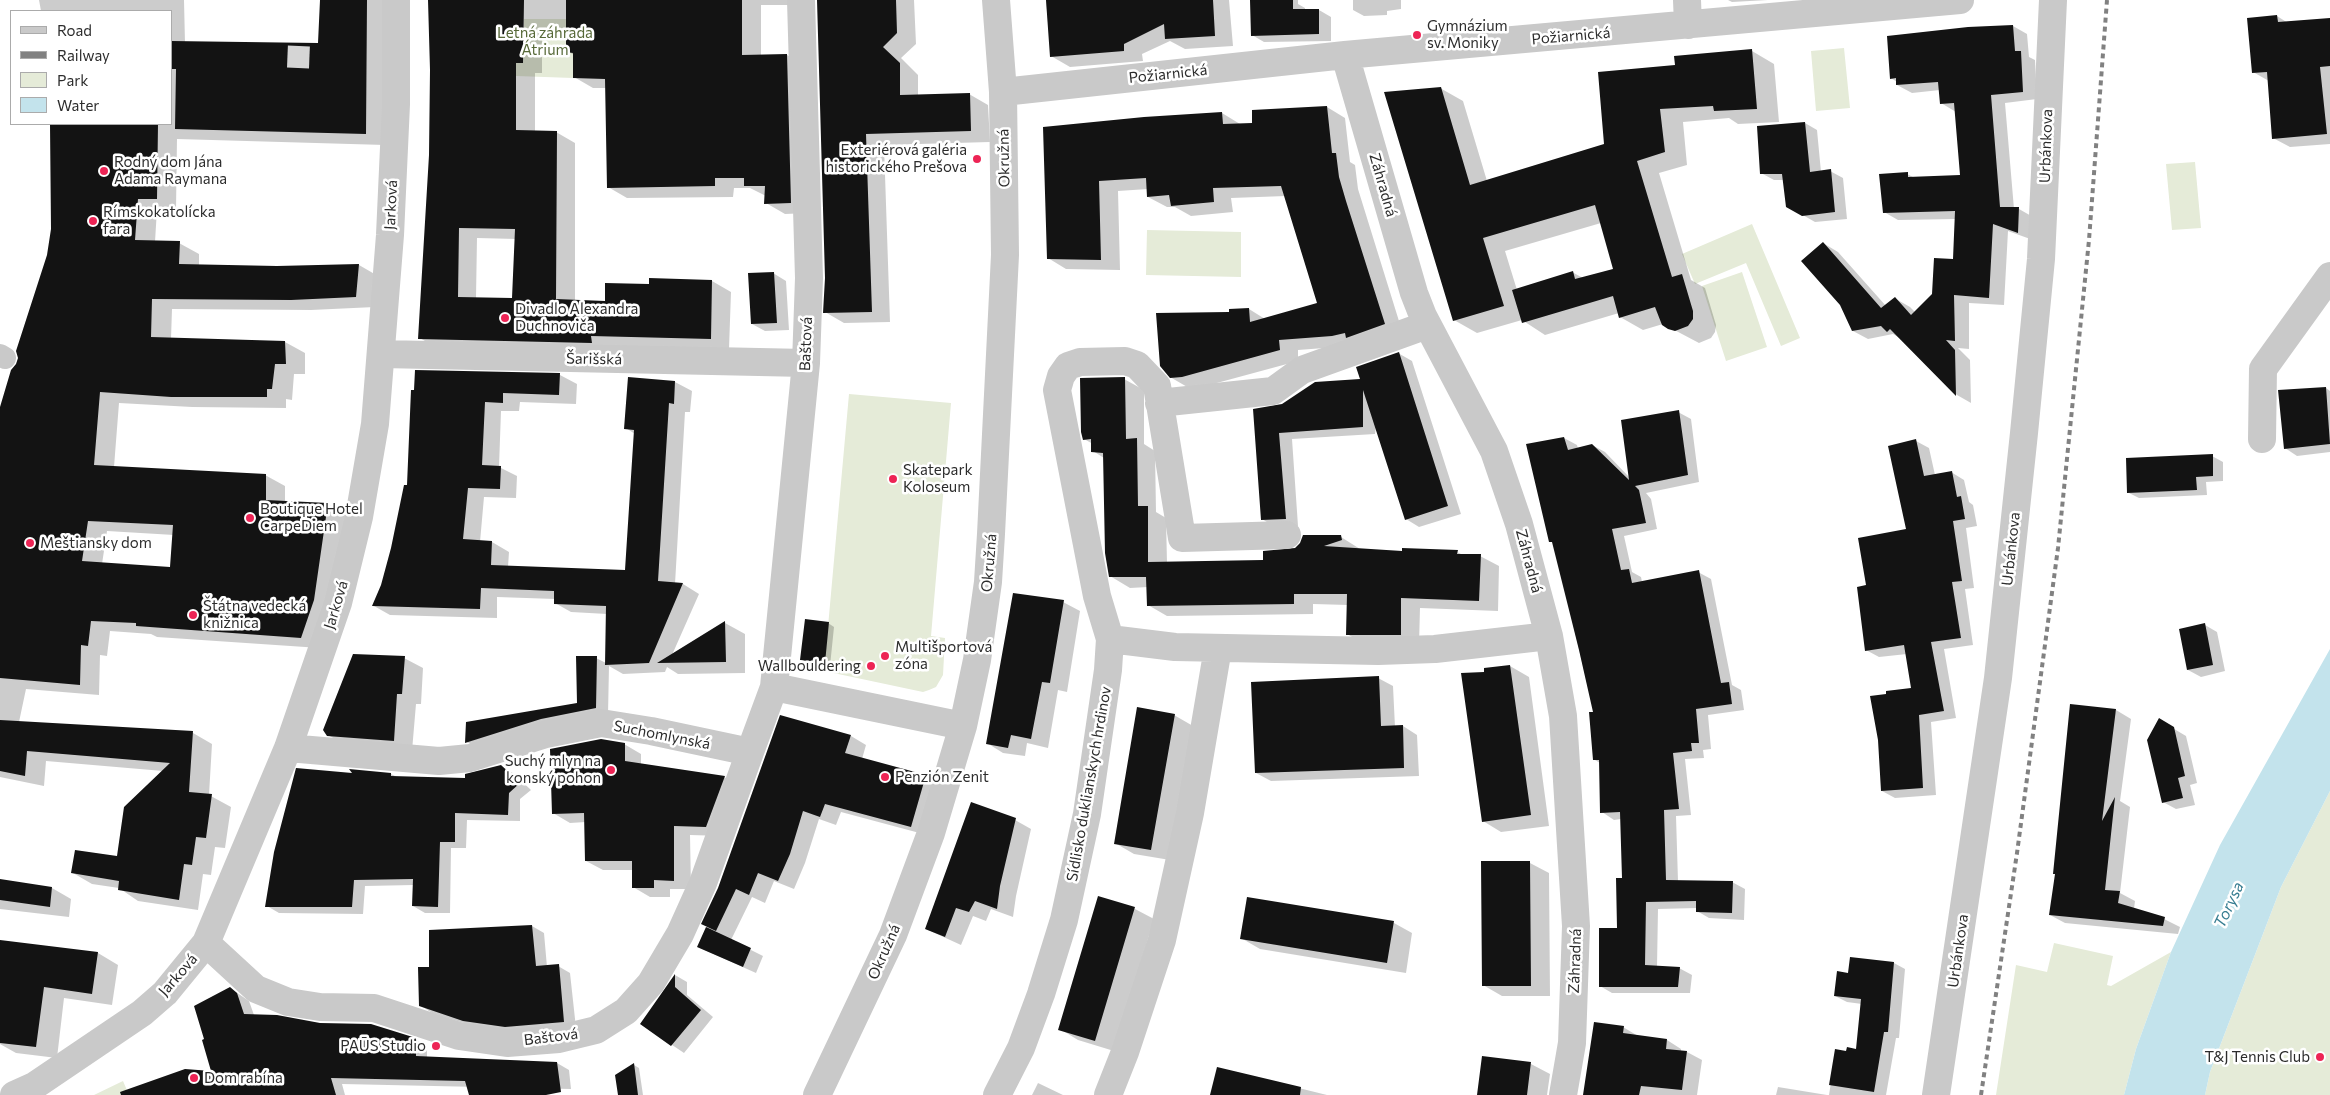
<!DOCTYPE html>
<meta charset="utf-8">
<style>
body{margin:0}
#map{position:relative;width:2330px;height:1095px;overflow:hidden;background:#fff;font-family:Commissioner,sans-serif}
canvas{display:block}
.legend{position:absolute;left:10px;top:10px;width:162px;height:115px;box-sizing:border-box;background:#fff;border:1px solid #ababab;margin:0;padding:6px 9px;list-style:none;font-size:15px;color:#2c2c2c}
.legend li{display:flex;align-items:center;gap:10px;height:25px}
.legend b{width:25px;border:1px solid #ababab}
</style>
<div id="map">
<canvas width="2330" height="1095"></canvas>
<ul class="legend">
<li><b style="height:6px;background:#c9c9c9"></b>Road</li>
<li><b style="height:6px;background:#818181"></b>Railway</li>
<li><b style="height:14px;background:#e5ebd8"></b>Park</li>
<li><b style="height:14px;background:#c3e3ec"></b>Water</li>
</ul>
</div>
<script>
const g = document.querySelector('canvas').getContext('2d');
g.lineJoin = 'round';
function fill(path, color) {
  g.fillStyle = color;
  g.fill(path, 'evenodd');
}
function poly(rows) {
  const path = new Path2D();
  for (const r of rows) {
    path.moveTo(r[0], r[1]);
    for (let i = 2; i < r.length; i += 2) path.lineTo(r[i], r[i + 1]);
  }
  return path;
}
function strokePath(path, color, width, dash) {
  g.strokeStyle = color;
  g.lineWidth = width;
  g.lineCap = dash ? 'butt' : 'round';
  g.setLineDash(dash || []);
  g.stroke(path);
}
function drawText(font, color, halo, rows, align = 'center') {
  g.font = font + ' Commissioner,sans-serif';
  g.lineWidth = 5;
  g.setLineDash([]);
  g.textBaseline = 'middle';
  g.strokeStyle = halo;
  g.fillStyle = color;
  for (const [text, x, y, turn = 0] of rows) {
    g.save();
    g.translate(x, y);
    g.rotate((+turn || 0) * Math.PI / 180);
    g.textAlign = isNaN(turn) ? turn : align;
    if (halo) g.strokeText(text, 0, 0);
    g.fillText(text, 0, 0);
    g.restore();
  }
}
const green = poly([
 [524,19,572,19,566,52,573,53,573,78,516,76,516,63,523,63],
 [1844,48,1850,108,1816,111,1811,51],
 [2195,162,2201,228,2172,230,2166,164],
 [1752,224,1800,338,1781,346,1746,263,1695,284,1682,254],
 [1147,230,1241,232,1241,277,1146,275],
 [1742,272,1767,347,1726,361,1702,286],
 [849,394,951,403,931,636,945,638,943,675,936,687,929,690,923,692,824,671],
 [2330,791,2330,1095,2205,1095,2210,1072,2281,887],
 [2054,943,2113,956,2107,985,2111,986,2171,952,2136,1049,2124,1095,1996,1095,2016,965,2047,972],
 [123,1081,129,1095,94,1095]
]);
const water = poly([
 [2330,649,2330,791,2281,887,2210,1072,2205,1095,2124,1095,2136,1049,2171,952,2220,845]
]);
const shadow = poly([
 [39,0,184,0,185,43,319,45,321,0,386,0,385,145,177,139,176,210,157,209,155,242,179,243,199,254,199,265,277,267,359,265,378,276,375,307,311,310,172,309,171,339,285,342,305,353,305,374,294,374,292,400,286,399,286,408,192,407,119,403,114,467,265,475,285,486,285,502,328,504,347,516,320,648,157,637,151,634,110,631,107,656,100,655,99,695,26,689,19,722,193,733,212,744,209,795,231,807,225,848,215,847,211,875,203,874,198,910,138,901,119,888,92,884,73,873,118,858,163,771,46,761,44,786,0,777,0,410,18,365,48,255,52,229,51,124,171,124,171,11,41,11],
 [107,531,174,535,171,568,102,564],
 [429,0,810,0,806,5,761,5,761,56,787,55,806,66,810,213,785,214,766,203,766,196,750,188,734,188,733,197,627,198,608,187,607,88,593,88,574,77,574,55,568,51,568,29,542,29,542,73,535,73,535,131,556,132,575,143,575,301,606,302,650,286,712,281,731,292,729,349,438,349,420,338,430,155,432,70],
 [477,238,516,239,513,300,476,298],
 [818,0,914,0,916,44,901,58,918,75,918,96,969,94,988,105,990,142,884,145,890,322,844,323,825,312,826,278],
 [1046,0,1229,0,1233,46,1185,49,1170,41,1142,54,1143,61,1070,67,1051,56],
 [1251,0,1298,0,1298,4,1305,8,1305,10,1319,10,1331,17,1331,41,1264,42,1252,35],
 [1353,0,1401,0,1401,9,1387,11,1387,15,1364,16,1353,10],
 [1728,0,1768,0,1732,2],
 [2277,16,2288,23,2330,19,2330,144,2290,147,2273,138,2269,81,2253,72],
 [2013,26,2027,34,2029,57,2035,60,2037,99,2005,103,2014,209,2019,209,2033,217,2033,240,2008,231,2004,305,1969,303,1969,349,1958,348,1970,360,1971,403,1957,395,1903,340,1893,334,1868,339,1853,331,1823,243,1838,252,1886,306,1896,299,1910,307,1915,312,1933,295,1954,261,1956,219,1898,220,1884,212,1907,174,1915,178,1961,177,1956,112,1941,103,1940,90,1912,93,1897,85,1897,82,1891,78],
 [1752,51,1774,64,1779,122,1738,124,1729,118,1683,122,1687,165,1659,173,1691,280,1705,288,1716,325,1715,332,1711,338,1699,343,1663,324,1643,330,1620,317,1619,313,1545,335,1522,320,1477,333,1454,320,1440,88,1463,101,1487,181,1606,145,1677,66],
 [1601,223,1614,269,1583,278,1572,272,1517,290,1505,251],
 [1327,107,1345,118,1350,162,1355,165,1358,189,1403,334,1351,346,1298,350,1298,361,1202,387,1189,388,1170,377,1230,313,1249,309,1265,319,1318,304,1286,196,1231,198,1233,212,1191,216,1175,207,1167,207,1148,197,1148,189,1118,191,1120,270,1066,269,1048,258,1045,128,1222,113,1240,124,1254,124],
 [1805,123,1817,130,1821,172,1830,171,1843,178,1847,219,1815,222,1787,206,1784,180,1774,180,1761,173],
 [773,273,786,281,789,330,765,331,752,324],
 [1398,353,1412,361,1461,514,1419,527,1406,519,1376,426,1375,434,1292,439,1298,526,1275,527,1262,519,1282,405,1362,380],
 [416,372,560,375,577,384,576,404,520,402,519,411,501,411,499,467,517,476,516,498,484,497,480,542,492,542,509,552,508,567,626,571,635,434,626,428,675,382,692,391,690,412,685,412,675,584,683,584,699,594,672,655,725,623,745,634,745,673,678,674,667,667,665,672,623,674,609,666,608,715,479,749,467,742,578,704,596,658,606,663,607,614,571,612,555,603,555,599,497,597,497,618,390,615,374,606,382,586,408,487],
 [1124,379,1144,390,1144,444,1155,451,1156,512,1166,518,1167,563,1264,561,1341,537,1360,549,1403,552,1457,552,1463,555,1480,556,1499,566,1498,611,1420,608,1419,645,1366,645,1347,634,1348,605,1313,604,1313,614,1167,616,1148,605,1148,587,1130,588,1110,576,1104,458,1093,451,1093,444,1084,439],
 [2326,388,2330,391,2330,452,2297,456,2285,448],
 [1678,412,1691,419,1699,482,1646,493,1651,499,1657,529,1624,536,1632,572,1641,577,1642,582,1698,572,1711,579,1732,685,1741,690,1744,710,1708,715,1711,749,1703,750,1704,758,1685,759,1691,815,1676,816,1678,881,1732,882,1745,889,1744,920,1709,918,1697,911,1697,908,1658,909,1657,967,1679,968,1692,975,1690,993,1612,993,1600,986,1618,929,1623,880,1621,819,1614,820,1602,812,1600,763,1595,760,1594,713,1554,543,1550,541,1564,438,1577,445,1578,449,1592,445,1605,452,1630,478],
 [1916,441,1929,448,1935,475,1951,472,1964,480,1969,502,1973,505,1977,526,1966,528,1974,588,1965,589,1973,645,1944,649,1956,718,1931,722,1936,795,1895,798,1882,791,1913,689,1907,654,1879,657,1866,650,1867,586,1908,530],
 [2212,456,2223,462,2223,481,2206,482,2207,495,2139,498,2129,493],
 [1063,602,1080,611,1067,692,1058,690,1048,748,1027,743,1025,756,1003,753,987,743],
 [828,623,834,627,830,666,807,663,802,659],
 [2205,625,2217,632,2225,671,2201,677,2188,670],
 [404,658,423,668,421,704,416,704,412,751,347,746,328,735],
 [1510,666,1529,677,1549,826,1501,832,1483,821,1485,669],
 [1378,678,1393,686,1395,727,1403,726,1417,735,1419,776,1271,781,1256,773],
 [2116,710,2131,719,2120,801,2130,807,2120,893,2135,901,2134,909,2164,919,2180,927,2178,934,2065,923,2050,915],
 [1174,715,1193,726,1170,860,1134,854,1115,843],
 [2159,720,2186,736,2197,783,2190,785,2195,805,2176,809,2163,802],
 [851,736,866,745,862,759,925,776,941,785,927,835,841,812,836,825,819,819,805,863,794,889,774,881,765,903,752,897,731,940,763,956,756,973,698,947,707,927],
 [624,744,641,754,641,764,724,777,741,786,723,836,690,835,691,889,670,889,670,897,650,897,633,887,633,870,603,870,586,861,586,822,570,823,553,813],
 [501,766,513,773,531,790,520,799,520,821,467,820,466,848,451,848,450,913,425,913,413,906,414,885,365,886,363,914,279,913,267,906,354,775,391,774,397,777,466,779],
 [1015,820,1031,829,1016,896,1013,917,991,909,986,921,973,916,961,945,926,929],
 [1482,862,1530,863,1549,873,1550,996,1502,996,1483,985],
 [0,881,52,888,71,899,69,917,0,909],
 [1099,898,1135,909,1154,919,1114,1051,1078,1040,1060,1029],
 [1394,923,1412,933,1406,973,1260,949,1241,938],
 [532,926,544,933,547,967,558,966,570,973,576,1028,518,1033,476,1027,432,1013,420,1005,430,968],
 [0,941,98,953,118,965,112,1005,64,998,57,1058,16,1053,0,1044],
 [1894,963,1905,969,1899,1038,1896,1038,1886,1095,1829,1095,1836,1050,1847,1052,1857,1050,1862,1004,1847,1002,1835,996,1849,974],
 [675,975,687,982,687,995,713,1017,684,1053,641,1024],
 [230,988,249,1001,254,1015,415,1039,427,1046,427,1058,557,1063,569,1070,571,1089,342,1084,345,1095,151,1095,212,1072,206,1040],
 [1623,1027,1638,1036,1667,1040,1681,1049,1681,1051,1687,1052,1702,1060,1697,1095,1584,1095],
 [1483,1057,1531,1064,1550,1074,1547,1095,1478,1095],
 [634,1065,639,1068,643,1095,619,1095],
 [1218,1068,1327,1095,1211,1095],
 [1038,1083,1063,1095,1032,1095],
 [1778,1087,1827,1095,1776,1095]
]);
const building = poly([
 [320,0,367,0,366,134,175,129,176,69,171,69,171,41,318,43],
 [428,0,524,0,523,63,516,63,516,130,557,131,556,299,605,301,605,283,649,284,649,278,712,280,711,339,591,336,592,343,418,339,429,155,430,70],
 [459,228,515,229,512,298,458,297],
 [566,0,742,0,742,55,787,54,791,203,764,204,765,186,744,186,744,178,715,178,715,186,607,188,605,79,573,78,573,53,566,52],
 [817,0,896,0,897,33,883,47,900,63,900,95,970,93,971,131,866,134,872,312,823,313,825,278],
 [1046,0,1213,0,1215,36,1165,39,1164,24,1124,44,1124,51,1050,57],
 [1250,0,1293,0,1293,9,1319,9,1319,34,1251,36],
 [2277,15,2278,22,2330,18,2330,66,2320,67,2327,134,2272,139,2267,72,2252,73,2247,18],
 [2013,25,2015,51,2021,51,2023,92,1991,95,2000,207,2019,207,2018,233,1993,224,1989,298,1954,295,1955,341,1946,340,1955,350,1956,396,1890,329,1887,332,1881,326,1852,331,1840,305,1801,261,1823,242,1881,308,1895,297,1911,315,1932,294,1934,258,1953,259,1955,211,1883,213,1879,174,1908,172,1908,177,1960,175,1954,103,1940,104,1938,82,1896,85,1896,78,1890,79,1887,36,1968,27],
 [1752,49,1757,109,1714,111,1713,106,1660,109,1665,152,1637,161,1672,277,1682,274,1693,311,1693,319,1688,326,1675,331,1668,329,1662,325,1655,307,1619,318,1613,296,1522,323,1512,290,1573,271,1575,279,1613,269,1595,205,1483,238,1504,306,1453,321,1384,92,1441,87,1470,185,1604,144,1598,72,1675,65,1674,56],
 [1327,106,1332,153,1336,153,1339,177,1346,201,1385,324,1346,338,1345,333,1332,336,1279,340,1280,350,1182,377,1170,378,1160,366,1156,313,1229,312,1229,309,1249,308,1250,322,1317,303,1281,186,1213,188,1214,202,1171,206,1169,195,1147,197,1146,178,1099,181,1101,260,1047,259,1043,127,1144,117,1222,112,1223,124,1252,123,1252,110],
 [1805,122,1810,172,1831,169,1835,212,1802,216,1786,207,1782,174,1760,174,1757,126],
 [50,124,158,124,157,199,138,199,135,240,180,241,179,264,277,266,359,264,356,297,291,300,152,299,151,337,285,341,286,364,275,364,272,389,267,389,267,397,171,397,100,392,94,465,266,474,266,500,328,503,314,600,301,638,136,626,136,623,91,621,88,646,81,645,80,685,0,678,0,407,11,370,16,364,18,358,16,351,47,255,51,229],
 [88,521,173,525,170,567,82,561],
 [774,272,777,323,751,324,748,273],
 [1399,352,1448,506,1405,520,1363,390,1363,427,1279,433,1286,519,1261,520,1253,409,1282,404,1315,382,1360,379,1356,367],
 [415,370,560,373,559,395,503,393,503,403,485,402,482,465,501,466,500,489,468,488,463,539,492,541,491,565,625,570,634,430,624,429,628,377,675,381,674,404,669,403,658,581,683,583,649,663,605,665,606,606,554,604,554,591,481,588,480,609,372,606,381,585,391,548,404,485,407,485,411,390,414,390],
 [1125,377,1126,439,1137,438,1138,506,1148,506,1148,562,1263,560,1263,551,1295,548,1300,543,1303,535,1341,535,1342,540,1324,546,1402,551,1402,548,1458,550,1457,554,1481,554,1479,601,1401,598,1401,635,1346,635,1347,594,1294,594,1294,604,1147,606,1146,577,1109,577,1105,553,1103,453,1091,452,1091,439,1083,440,1081,432,1080,378],
 [2326,387,2330,444,2284,449,2278,390],
 [1679,410,1688,475,1635,486,1639,490,1646,523,1612,529,1621,570,1629,569,1632,583,1699,570,1721,683,1729,682,1732,704,1696,709,1699,743,1691,743,1692,751,1673,753,1679,809,1664,810,1666,880,1733,881,1732,913,1696,912,1696,901,1646,902,1645,965,1680,967,1678,987,1599,987,1599,928,1617,928,1616,878,1622,878,1620,812,1600,813,1599,760,1593,760,1589,712,1593,712,1579,650,1552,542,1549,542,1526,444,1564,437,1568,450,1592,444,1629,480,1621,420],
 [1916,439,1924,476,1952,471,1957,497,1961,496,1965,519,1953,521,1962,581,1952,582,1961,638,1931,642,1944,711,1919,715,1923,788,1881,791,1878,740,1870,696,1886,694,1886,691,1911,688,1904,645,1865,651,1857,587,1866,585,1858,538,1906,529,1888,446],
 [2213,454,2213,476,2196,477,2197,490,2127,493,2126,458],
 [1013,593,1064,600,1050,683,1042,682,1031,739,1011,735,1008,748,986,744],
 [805,619,829,622,825,663,800,660],
 [725,621,726,662,657,663],
 [2205,623,2213,665,2187,670,2179,629],
 [353,654,405,656,402,694,397,694,394,741,327,736,323,730],
 [576,656,597,656,596,708,541,719,465,743,466,722,577,703],
 [1510,665,1531,815,1482,822,1461,673,1484,672,1484,668],
 [1379,676,1381,726,1403,725,1404,768,1255,773,1251,682],
 [2070,704,2116,709,2102,821,2115,797,2105,890,2120,891,2118,903,2165,917,2163,926,2049,915,2055,874,2053,874],
 [1137,707,1175,714,1151,850,1114,844],
 [780,715,851,735,845,753,926,775,911,827,825,804,820,817,803,811,790,854,778,881,758,873,749,895,736,889,716,931,701,924,718,888],
 [2159,718,2174,727,2185,776,2178,778,2183,798,2162,803,2147,740],
 [0,720,193,731,189,792,212,794,206,838,196,837,192,865,184,864,179,900,118,890,119,881,71,873,75,850,117,856,124,807,170,763,27,751,25,776,0,771],
 [601,739,625,743,625,761,725,776,706,827,674,826,674,881,654,880,654,888,632,888,632,861,585,861,584,813,552,814,550,749],
 [501,765,520,783,509,793,508,815,455,813,455,842,440,842,438,907,412,906,413,879,354,880,352,907,265,907,274,852,296,768,352,773,349,769,391,773,391,776,465,778,465,774],
 [971,802,1016,818,1000,886,997,909,975,901,969,912,956,908,945,937,925,929],
 [1481,861,1530,861,1531,986,1482,986],
 [0,879,52,887,50,907,0,900],
 [1098,896,1135,907,1095,1041,1058,1030],
 [1247,897,1394,921,1387,963,1240,939],
 [532,925,536,966,559,964,564,1022,505,1027,463,1021,419,1006,418,967,429,967,429,930],
 [706,927,751,948,743,967,697,947],
 [0,940,98,952,92,994,44,987,36,1047,0,1043],
 [1850,957,1894,962,1888,1032,1884,1032,1874,1092,1829,1085,1835,1049,1846,1051,1847,1047,1856,1049,1861,999,1834,996,1837,971,1848,973],
 [675,974,675,987,701,1010,671,1046,640,1024],
 [230,987,237,993,244,1014,277,1015,320,1023,371,1024,416,1038,416,1056,557,1062,561,1092,546,1095,469,1095,465,1081,331,1078,336,1095,121,1095,120,1092,185,1069,211,1071,202,1040,204,1039,194,1006],
 [1594,1022,1624,1026,1623,1033,1667,1039,1666,1049,1687,1051,1682,1090,1641,1086,1639,1095,1583,1095],
 [1482,1056,1531,1062,1527,1095,1477,1095],
 [634,1063,638,1095,618,1095,615,1075],
 [1217,1067,1301,1087,1300,1095,1210,1095]
]);
const pedestrianTunnel = poly([
 [298,68,299,43]
]);
const pedestrian = poly([
 [0,355,5,358]
]);
const minor = poly([
 [1687,0,1688,25],
 [1345,55,1414,293,1423,316,1494,451,1519,524,1549,636,1563,716,1576,926,1572,1043,1563,1095],
 [1003,92,1345,55,1960,0],
 [382,354,806,363],
 [1159,403,1273,391,1302,370,1427,325],
 [2262,439,2263,369,2330,276],
 [1110,639,1175,647,1378,651,1435,649,1549,636],
 [774,687,963,726],
 [288,748,439,761,470,758,546,734,601,723,651,731,750,752,774,687,806,363,809,278,801,0],
 [206,943,256,989,288,1002,320,1007,374,1008,459,1036,507,1043,559,1039,596,1030,626,1011,651,983,680,934,703,883,750,752],
 [14,1095,34,1086,142,1013,165,993,206,943,288,748,338,603,359,517,375,424,390,235,396,104,396,0],
 [817,1095,893,935,931,833,963,726,977,660,988,582,991,534,1005,255,1003,92,996,0],
 [997,1095,1021,1048,1041,994,1064,920,1087,814,1108,670,1110,639,1097,596,1057,390,1061,376,1068,366,1080,362,1125,361,1137,365,1157,386,1182,538,1287,535],
 [1108,1095,1125,1052,1162,940,1190,813,1218,648],
 [1936,1095,1998,678,2024,433,2041,259,2053,0]
]);
const rail = poly([
 [1981,1095,2017,853,2058,548,2089,240,2107,0]
]);
const markers = [
 [1417,35,5,"#ed2455"],
 [977,159,5,"#ed2455"],
 [104,171,5,"#ed2455"],
 [93,221,5,"#ed2455"],
 [505,318,5,"#ed2455"],
 [893,479,5,"#ed2455"],
 [250,518,5,"#ed2455"],
 [30,543,5,"#ed2455"],
 [193,615,5,"#ed2455"],
 [885,656,5,"#ed2455"],
 [871,666,5,"#ed2455"],
 [611,770,5,"#ed2455"],
 [885,777,5,"#ed2455"],
 [436,1046,5,"#ed2455"],
 [2320,1057,5,"#ed2455"],
 [194,1078,5,"#ed2455"]
];
const poiNames = [
 ["Gymnázium",1427,26],
 ["sv. Moniky",1427,43],
 ["Exteriérová galéria",967,150,"right"],
 ["historického Prešova",967,167,"right"],
 ["Rodný dom Jána",114,162],
 ["Adama Raymana",114,179],
 ["Rímskokatolícka",103,212],
 ["fara",103,229],
 ["Divadlo Alexandra",515,309],
 ["Duchnoviča",515,326],
 ["Skatepark",903,470],
 ["Koloseum",903,487],
 ["Boutique Hotel",260,509],
 ["CarpeDiem",260,526],
 ["Meštiansky dom",40,543],
 ["Štátna vedecká",203,606],
 ["knižnica",203,623],
 ["Multišportová",895,647],
 ["zóna",895,664],
 ["Wallbouldering",861,666,"right"],
 ["Suchý mlyn na",601,761,"right"],
 ["konský pohon",601,778,"right"],
 ["Penzión Zenit",895,777],
 ["PAŪS Studio",426,1046,"right"],
 ["T&J Tennis Club",2310,1057,"right"],
 ["Dom rabína",204,1078]
];
const parkNames = [
 ["Letná záhrada",545,33],
 ["Átrium",545,50]
];
const streetNames = [
 ["Požiarnická",1571,36,-5],
 ["Požiarnická",1168,74,-6],
 ["Urbánkova",2046,146,-88],
 ["Okružná",1004,158,-91],
 ["Záhradná",1383,185,74],
 ["Jarková",391,205,-87],
 ["Baštová",806,344,-88],
 ["Šarišská",594,359,1],
 ["Urbánkova",2011,549,-84],
 ["Záhradná",1529,561,75],
 ["Okružná",989,563,-85],
 ["Jarková",336,605,-73],
 ["Suchomlynská",662,735,11],
 ["Sídlisko duklianskych hrdinov",1089,784,-80],
 ["Urbánkova",1958,951,-82],
 ["Okružná",884,952,-66],
 ["Záhradná",1575,961,-88],
 ["Jarková",178,975,-49],
 ["Baštová",551,1037,-7]
];
const waterNames = [
 ["Torysa",2229,905,-65]
];
fill(green, '#e5ebd8');
fill(water, '#c3e3ec');
fill(shadow, '#0003');
fill(building, '#131313');
strokePath(pedestrianTunnel, '#d5d5d5', 22, [22, 11]);
strokePath(pedestrian, '#c9c9c9', 22);
strokePath(minor, '#c9c9c9', 28);
strokePath(rail, '#818181', 4, [5, 4]);
for (const [x, y, r, color] of markers) {
  const dot = new Path2D();
  dot.arc(x, y, r, 0, 2 * Math.PI);
  g.fillStyle = color;
  g.fill(dot);
  strokePath(dot, '#fff', 2);
}
drawText('15px', '#2c2c2c', '#fff', poiNames, 'left');
drawText('15px', '#576938', '#fff', parkNames);
drawText('15px', '#2c2c2c', '#fff', streetNames);
drawText('italic 16px', '#377d91', '#fff', waterNames);
</script>
